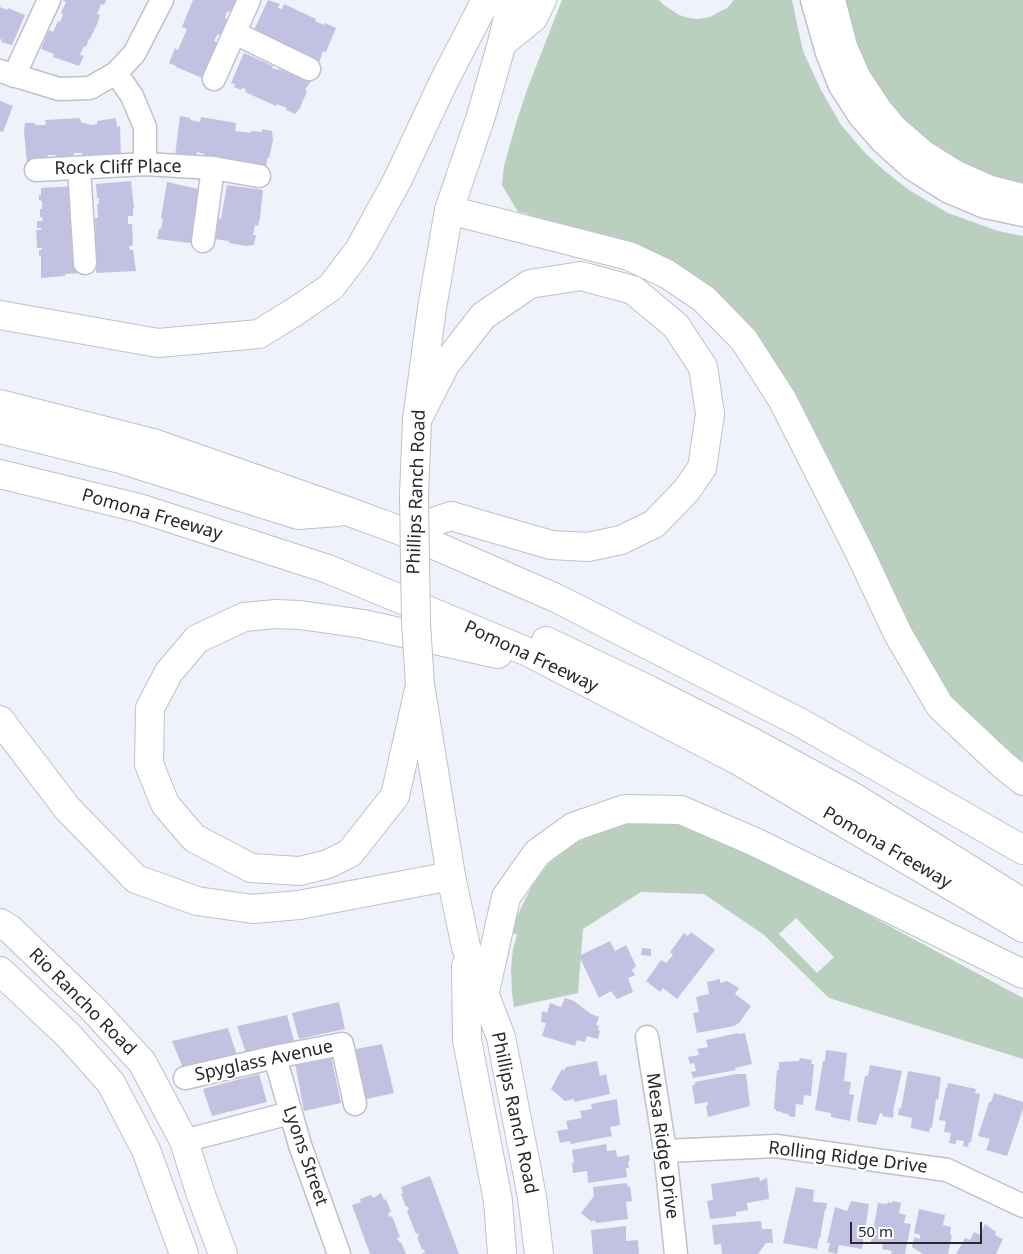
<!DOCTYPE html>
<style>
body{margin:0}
#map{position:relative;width:1023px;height:1254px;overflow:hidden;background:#eff1fb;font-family:"Noto Sans",sans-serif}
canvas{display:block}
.scale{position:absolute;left:850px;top:1222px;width:132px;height:22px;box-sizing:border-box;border:2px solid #29292d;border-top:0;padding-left:6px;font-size:15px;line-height:18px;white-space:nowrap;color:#29292d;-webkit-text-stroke:4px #fff;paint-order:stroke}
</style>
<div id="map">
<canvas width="1023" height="1254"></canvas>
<div class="scale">50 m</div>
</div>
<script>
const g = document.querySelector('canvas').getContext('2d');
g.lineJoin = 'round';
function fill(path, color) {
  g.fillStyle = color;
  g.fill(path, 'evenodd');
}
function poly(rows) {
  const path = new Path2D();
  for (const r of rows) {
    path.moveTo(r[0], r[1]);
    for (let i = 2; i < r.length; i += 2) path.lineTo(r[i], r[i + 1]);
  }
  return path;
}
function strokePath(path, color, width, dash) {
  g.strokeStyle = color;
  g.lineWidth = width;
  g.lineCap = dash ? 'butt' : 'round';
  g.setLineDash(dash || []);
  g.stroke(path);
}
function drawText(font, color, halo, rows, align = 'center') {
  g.font = font + ' "Noto Sans",sans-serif';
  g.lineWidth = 4.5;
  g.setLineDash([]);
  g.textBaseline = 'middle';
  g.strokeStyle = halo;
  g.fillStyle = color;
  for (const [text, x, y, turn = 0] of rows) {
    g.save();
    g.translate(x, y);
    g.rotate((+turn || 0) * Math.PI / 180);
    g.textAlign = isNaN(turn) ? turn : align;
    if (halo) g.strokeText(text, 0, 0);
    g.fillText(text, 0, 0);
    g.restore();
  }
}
const green = poly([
 [562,0,659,0,664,5,679,15,689,18,698,19,710,17,719,12,727,8,734,0,792,0,803,51,821,90,841,125,866,154,886,172,909,190,948,213,998,231,1023,236,1023,768,974,725,935,678,730,310,527,221,529,214,518,212,502,185,504,166,517,120,528,87],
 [844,0,1023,0,1023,184,1002,180,976,171,936,148,905,121,890,105,876,83,861,56,849,21],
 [653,820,699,829,813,885,1023,998,1023,1059,829,998,764,935,704,894,641,892,583,929,578,993,514,1007,512,993,511,969,513,949,517,935,509,932,532,886,549,863,569,846,599,832,624,823],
 [796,918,834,957,817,973,779,934]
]);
const building = poly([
 [62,0,106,0,104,5,101,4,97,14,100,15,98,22,90,39,89,39,86,47,84,46,80,55,84,56,79,66,53,57,54,54,41,49,49,30,53,32,58,21,60,22,63,14,61,13,66,2],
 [193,0,241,0,235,14,228,11,225,17,228,22,222,34,217,35,214,41,219,44,205,79,176,67,176,66,169,63,175,48,178,50,187,29,182,27],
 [268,0,280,4,278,8,282,9,284,4,316,19,315,21,324,25,325,23,336,28,326,52,323,51,319,63,300,55,301,52,253,32],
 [0,7,7,10,8,8,25,15,12,45,1,42,2,40,0,39],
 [244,53,273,66,272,68,278,70,279,69,291,74,293,70,313,78,305,90,307,91,300,108,295,114,286,110,287,108,277,104,276,106,245,92,246,89,242,88,241,90,234,87,235,84,231,83],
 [0,101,13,106,3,132,0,131],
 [180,116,190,118,190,120,200,122,201,117,236,123,235,131,251,133,251,131,262,132,262,129,272,131,273,140,269,158,267,158,266,171,229,163,229,158,205,158,204,154,197,152,196,159,175,156],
 [80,118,81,122,91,125,97,124,97,121,116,118,117,127,120,126,121,158,82,158,82,153,74,153,73,158,59,159,55,155,48,155,48,162,27,164,24,131,25,123,35,123,35,125,46,125,45,120],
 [131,181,134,208,133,208,133,216,128,216,128,224,132,224,133,243,132,246,129,246,130,250,133,250,136,271,96,273,95,218,98,218,97,204,99,204,99,198,97,198,96,184],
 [167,182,203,190,198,244,157,239,159,229,161,229,163,219,161,218],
 [227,185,263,190,260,218,258,226,255,225,253,235,256,235,254,245,246,246,229,243,229,241,214,239,218,218,221,219],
 [74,186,72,241,73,241,80,273,65,274,65,276,41,278,41,256,39,256,39,250,42,250,42,248,37,248,36,230,41,230,41,228,37,228,37,221,43,221,42,217,40,217,40,209,42,209,42,201,39,200,39,195,41,195,41,188],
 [691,932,715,950,677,999,663,988,660,992,646,981,661,960,666,963,673,955,670,952,684,933,688,936],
 [610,941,615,951,626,945,636,966,632,970,635,975,628,978,633,992,617,999,611,991,599,998,579,956],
 [642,948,651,949,651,956,641,955],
 [720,979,720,983,727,981,739,988,735,994,751,1006,739,1023,734,1026,697,1033,693,1013,699,1012,696,997,709,994,707,982],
 [565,998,574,1001,591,1014,599,1017,596,1025,599,1026,598,1030,600,1031,598,1039,587,1036,585,1042,577,1040,575,1046,542,1036,546,1023,541,1022,542,1011,547,1013,550,1003,561,1007],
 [339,1002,345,1029,299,1039,292,1013],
 [287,1015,294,1041,246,1053,237,1026],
 [228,1028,237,1055,183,1068,172,1041],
 [738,1033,738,1034,745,1033,752,1064,735,1068,736,1070,693,1078,691,1072,696,1071,694,1063,690,1064,688,1057,699,1055,697,1049,708,1047,706,1040],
 [382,1044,394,1093,362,1100,351,1050],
 [826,1050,847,1053,844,1081,851,1082,849,1094,854,1095,850,1121,831,1117,831,1113,815,1110,823,1061,825,1061],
 [331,1056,341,1103,304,1111,295,1063],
 [800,1058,812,1060,811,1064,814,1064,811,1096,804,1095,803,1105,796,1104,795,1117,788,1116,789,1114,782,1113,782,1112,776,1111,776,1109,774,1109,777,1070,779,1070,779,1062,799,1061],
 [597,1061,600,1076,606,1074,610,1094,574,1102,574,1099,565,1101,551,1089,562,1069,564,1071,566,1067],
 [870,1065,902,1071,893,1111,894,1111,893,1118,882,1116,883,1114,880,1113,876,1125,858,1122,857,1118,865,1076,868,1076],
 [908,1071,941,1077,938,1100,936,1099,932,1128,930,1127,929,1132,911,1128,912,1118,898,1115,899,1108,901,1109],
 [259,1074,267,1102,212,1116,203,1089],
 [736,1074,746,1074,750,1106,708,1117,706,1106,708,1105,708,1102,695,1104,692,1085,695,1085,695,1082],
 [948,1083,976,1089,975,1093,980,1094,971,1142,969,1142,968,1147,963,1146,964,1141,956,1140,956,1144,949,1143,951,1133,944,1132,946,1121,939,1120,946,1088,947,1088],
 [994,1093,1023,1102,1023,1109,1007,1156,986,1150,990,1139,978,1136,989,1102,991,1102],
 [617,1099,620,1125,610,1127,612,1136,571,1144,570,1141,560,1143,557,1131,568,1129,566,1121,582,1118,580,1111,592,1109,591,1104],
 [606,1144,607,1151,616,1150,617,1157,629,1155,630,1161,628,1161,629,1168,626,1168,627,1177,588,1183,587,1171,573,1173,572,1163,574,1163,572,1150],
 [430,1176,459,1254,421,1254,425,1252,424,1249,422,1250,417,1237,419,1236,418,1233,416,1234,407,1211,409,1209,408,1206,406,1207,401,1194,403,1193,401,1187],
 [759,1177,760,1181,767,1178,769,1199,747,1203,748,1210,736,1212,736,1216,710,1219,707,1201,713,1200,711,1184],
 [627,1183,628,1187,630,1186,632,1201,626,1202,628,1219,597,1223,593,1220,592,1222,581,1213,594,1196,593,1187],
 [796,1187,814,1190,813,1202,827,1203,826,1210,825,1209,820,1239,819,1238,817,1249,783,1243],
 [381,1193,384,1200,386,1199,391,1212,388,1213,389,1217,392,1216,400,1237,397,1238,400,1243,401,1242,406,1254,370,1254,352,1205,361,1202,360,1199,371,1195,373,1198],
 [851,1201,869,1204,862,1249,839,1245,837,1254,828,1252,830,1243,827,1243,835,1207,847,1211],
 [893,1201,901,1203,899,1213,906,1215,904,1223,911,1224,905,1254,891,1254,892,1251,882,1249,883,1244,871,1242,878,1203,887,1204,888,1202,892,1203],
 [919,1209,945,1215,943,1225,951,1227,950,1235,952,1235,948,1254,923,1254,912,1247,914,1237,920,1239,920,1235,914,1233],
 [761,1221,762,1229,772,1229,773,1243,766,1243,758,1254,722,1254,721,1244,714,1245,712,1225],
 [985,1224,996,1232,995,1235,1003,1239,996,1254,956,1254,965,1238,970,1240,974,1232,980,1235],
 [626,1226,626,1241,638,1240,639,1254,593,1254,591,1230]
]);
const minor = poly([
 [812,0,827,53,840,86,860,117,883,143,912,169,947,191,985,207,1023,215],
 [834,0,846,46,859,76,880,108,896,127,925,152,957,172,991,187,1023,195],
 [235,33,309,69],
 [0,71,59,89,90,88,116,73,134,54,162,0],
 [116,73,132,96,145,127,145,164],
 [14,76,49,0],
 [214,79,249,0],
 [79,168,85,263],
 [36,170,145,164,213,168,259,176],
 [203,241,213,168],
 [647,1037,665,1151,676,1254],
 [275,1057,300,1145,339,1254],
 [185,1078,275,1057,342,1044,355,1104],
 [184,1141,290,1113],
 [665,1151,776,1146,947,1170,1023,1206]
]);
const major = poly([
 [502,43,533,18,542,0],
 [414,495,417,420,432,308,449,210,481,116,502,43,512,0],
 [420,685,451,876,466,947,501,1037,532,1197,539,1254],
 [0,923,10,929,94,1010,142,1062,184,1141,201,1195,223,1254],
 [466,966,467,1040,498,1201,502,1254],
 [0,971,68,1035,111,1083,146,1150,184,1254]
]);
const highway = poly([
 [449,210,629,256,667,274,704,299,744,340,782,399,858,549,898,634,940,706,1003,765,1023,781],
 [0,315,158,343,259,334,296,311,331,287,359,250,397,181,444,81,486,0],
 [0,404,153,443,347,511,404,532,556,598,801,723,1023,850],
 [0,429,120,459,298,515,338,512],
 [0,474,139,508,328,569,528,652,737,760,1023,928],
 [404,532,451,516,551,545,588,547,621,540,654,524,686,491,702,468,710,414,703,367,676,326,633,290,581,276,530,284,483,316,445,365,417,420],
 [546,641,649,690,754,743,857,799,1023,903],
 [420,685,395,796,350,853,328,864,300,871,251,868,194,838,165,804,149,764,150,708,169,672,197,639,244,617,276,614,300,615,363,624,498,654],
 [0,720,67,808,136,879,197,901,253,909,299,905,451,876],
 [484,996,506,897,537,853,573,827,625,809,681,810,755,842,1023,974]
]);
const majorBridge = poly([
 [414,495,416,623,420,685]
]);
const streetNames = [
 ["Rock Cliff Place",118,168,-1],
 ["Phillips Ranch Road",417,492,-88],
 ["Pomona Freeway",152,515,16],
 ["Pomona Freeway",531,657,25],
 ["Pomona Freeway",887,848,30],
 ["Rio Rancho Road",82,1002,45],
 ["Spyglass Avenue",264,1061,-12],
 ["Phillips Ranch Road",514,1113,78],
 ["Mesa Ridge Drive",662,1146,82],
 ["Lyons Street",305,1156,71],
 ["Rolling Ridge Drive",848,1158,7]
];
fill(green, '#bad0be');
fill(building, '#c3c1e1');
strokePath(minor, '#bfc1cb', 25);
strokePath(major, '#bfc1cb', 30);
strokePath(highway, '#bfc1cb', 30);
strokePath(minor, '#fff', 22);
strokePath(major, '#fff', 28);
strokePath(highway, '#fff', 28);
strokePath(majorBridge, '#bfc1cb', 30, []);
strokePath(majorBridge, '#fff', 28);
drawText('18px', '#29292d', '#fff', streetNames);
</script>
